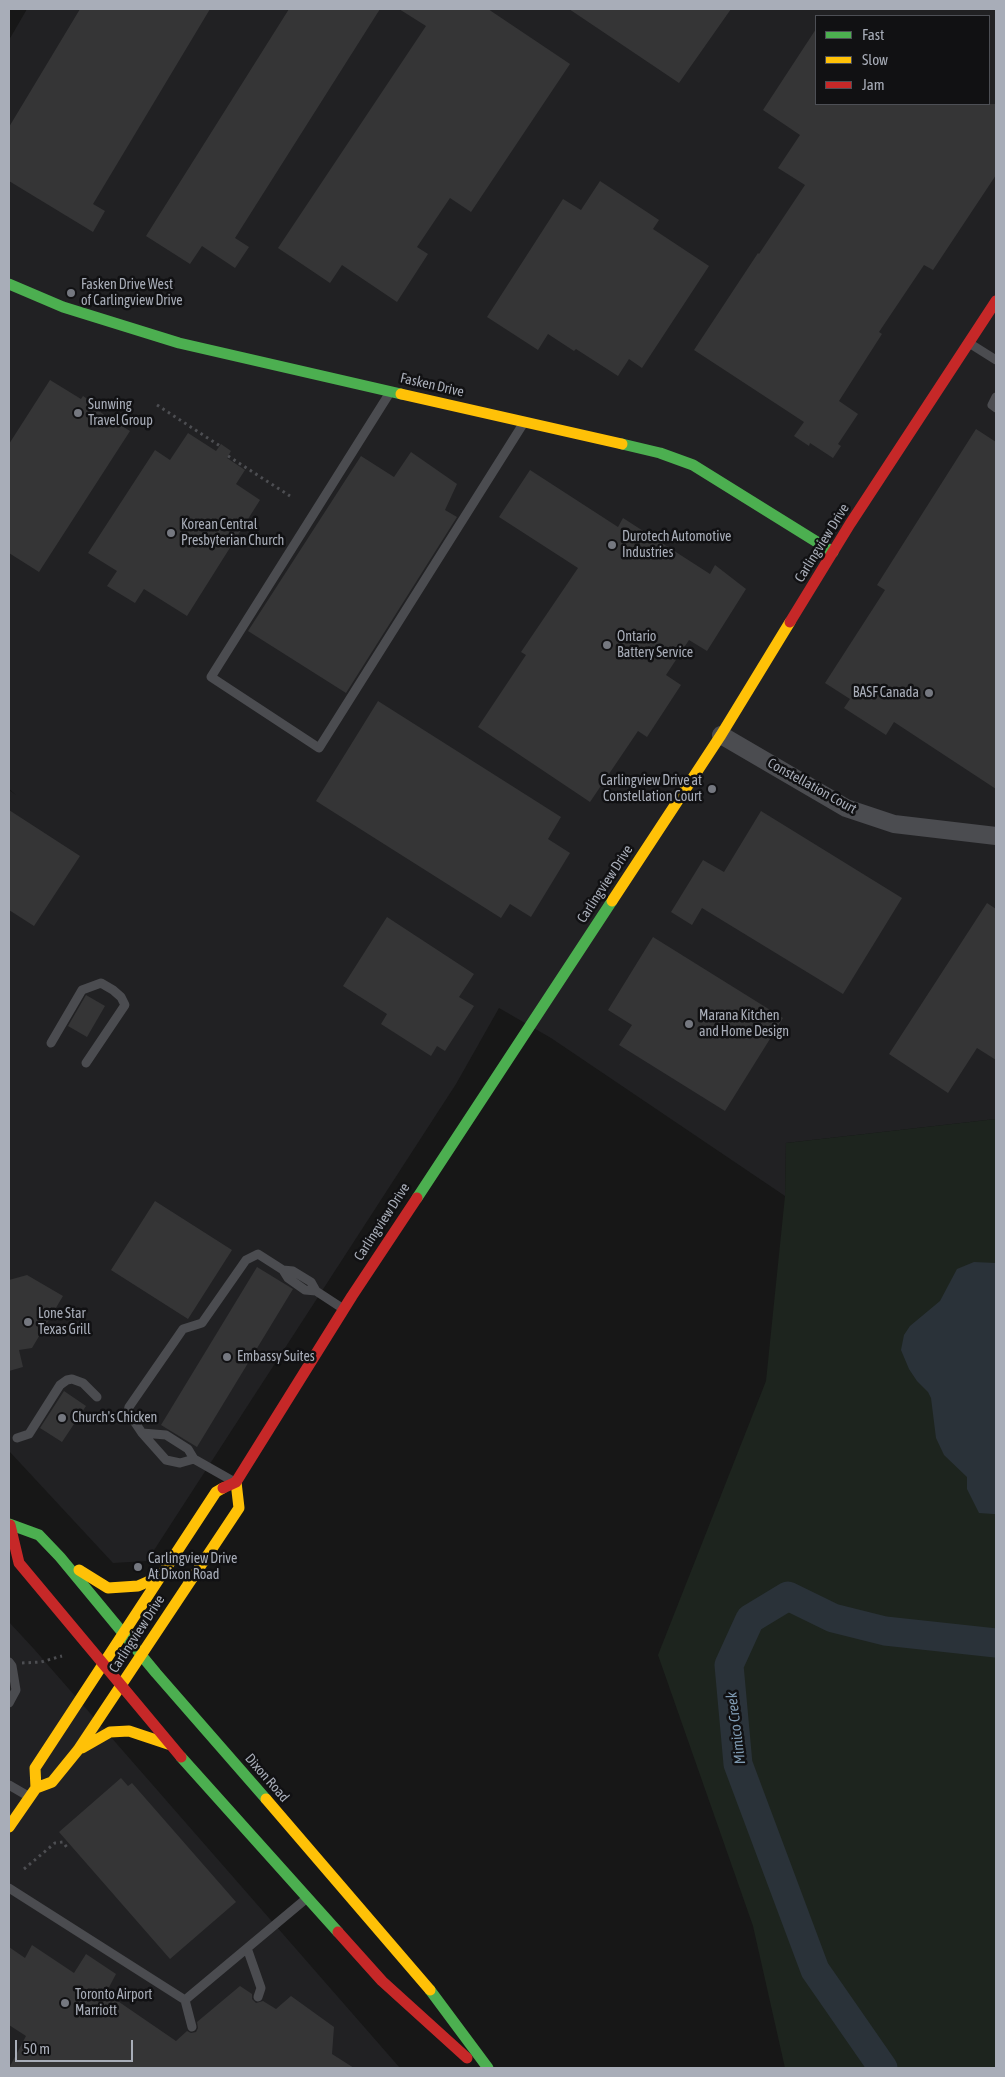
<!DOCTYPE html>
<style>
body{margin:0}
#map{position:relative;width:1005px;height:2077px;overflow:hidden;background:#171717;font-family:"Asap Condensed",sans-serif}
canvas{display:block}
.frame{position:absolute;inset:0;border:10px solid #a8adb8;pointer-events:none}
.legend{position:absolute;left:815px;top:15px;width:175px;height:90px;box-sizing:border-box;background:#111113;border:1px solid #4d4f55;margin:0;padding:6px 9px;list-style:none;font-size:15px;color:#a8adb8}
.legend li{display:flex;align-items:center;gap:10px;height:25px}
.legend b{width:25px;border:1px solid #4d4f55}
.scale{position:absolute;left:15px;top:2040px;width:118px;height:22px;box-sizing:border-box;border:2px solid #a8adb8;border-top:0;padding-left:6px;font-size:15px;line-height:18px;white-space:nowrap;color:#a8adb8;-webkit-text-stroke:4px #111113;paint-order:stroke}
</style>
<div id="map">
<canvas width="1005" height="2077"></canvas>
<div class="frame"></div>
<ul class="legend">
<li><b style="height:6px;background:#4caf50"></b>Fast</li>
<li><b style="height:6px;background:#ffc107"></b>Slow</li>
<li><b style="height:6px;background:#c62828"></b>Jam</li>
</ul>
<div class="scale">50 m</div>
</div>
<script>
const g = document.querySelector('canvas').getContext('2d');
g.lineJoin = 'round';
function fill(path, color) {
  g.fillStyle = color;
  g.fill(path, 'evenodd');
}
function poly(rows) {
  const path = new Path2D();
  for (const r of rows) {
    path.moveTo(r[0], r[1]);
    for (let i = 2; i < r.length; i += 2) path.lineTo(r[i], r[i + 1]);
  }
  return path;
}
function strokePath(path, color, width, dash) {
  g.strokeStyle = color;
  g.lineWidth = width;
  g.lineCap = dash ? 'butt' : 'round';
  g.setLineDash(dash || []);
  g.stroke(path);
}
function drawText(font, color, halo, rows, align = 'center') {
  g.font = font + ' "Asap Condensed",sans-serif';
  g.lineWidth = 5;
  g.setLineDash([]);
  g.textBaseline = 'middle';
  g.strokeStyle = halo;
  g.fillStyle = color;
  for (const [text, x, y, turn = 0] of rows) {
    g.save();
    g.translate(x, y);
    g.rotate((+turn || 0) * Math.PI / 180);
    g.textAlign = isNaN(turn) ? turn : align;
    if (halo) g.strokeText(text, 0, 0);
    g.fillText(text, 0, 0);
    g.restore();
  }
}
const built = poly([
 [27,9,996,9,996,1119,786,1143,785,1196,551,1038,499,1008,456,1084,147,1561,113,1563,9,1451,9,790,16,795,9,789,9,40],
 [816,16,989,16,989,104,816,104],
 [9,1622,34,1649,400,2068,9,2068]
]);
const green = poly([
 [996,1119,996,2068,785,2068,753,1926,658,1655,766,1381,785,1196,786,1143]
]);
const water = poly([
 [974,1262,996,1263,996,1514,993,1514,979,1513,967,1489,967,1477,944,1455,936,1438,931,1398,928,1392,917,1381,909,1369,901,1350,904,1335,910,1326,940,1301,957,1269]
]);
const river = poly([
 [883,2068,815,1970,738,1764,729,1665,750,1619,788,1596,833,1618,885,1631,996,1643]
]);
const building = poly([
 [80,9,210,9,93,204,105,211,93,232,9,181,9,127],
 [289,9,380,9,235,238,249,247,235,268,202,246,190,264,146,236],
 [399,9,488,9,570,64,471,212,450,198,417,247,428,254,397,302,342,265,330,283,278,248,426,26],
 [569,9,731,9,679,83],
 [816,29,816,104,996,104,996,175,933,270,924,265,879,332,882,334,839,401,858,414,838,444,841,446,833,458,810,443,809,446,794,436,804,422,694,350,758,253,759,254,805,185,778,168,800,135,763,110],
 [600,181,659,220,653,229,709,266,642,368,629,359,618,376,576,349,574,351,548,334,538,350,487,317,563,199,581,210],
 [50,380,81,399,83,396,102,409,100,412,130,431,39,572,9,553,9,444],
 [976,429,996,442,996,789,894,722,886,735,844,708,850,699,825,683,885,590,877,585],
 [188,433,216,451,221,444,231,451,227,458,245,470,236,484,260,500,187,616,144,589,135,603,107,586,117,571,88,553,155,450,170,460],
 [411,452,457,484,445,510,457,517,346,693,248,631,361,456,394,477],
 [530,470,618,527,623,518,710,574,715,565,746,589,707,651,689,640,666,675,681,685,647,737,638,731,590,802,478,727,526,655,521,652,578,568,499,517],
 [378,701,561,817,548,839,570,853,531,917,510,904,501,918,316,801],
 [9,810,80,856,34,926,9,910],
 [761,811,902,898,843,994,702,908,692,925,671,912,703,860,724,872],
 [987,903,996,909,996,1060,977,1048,948,1093,889,1054],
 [387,917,474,974,459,997,474,1006,445,1051,437,1046,431,1056,381,1024,387,1014,343,986],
 [653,937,783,1018,725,1111,619,1045,632,1025,608,1010],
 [86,995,105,1006,87,1037,68,1026],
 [155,1201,232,1250,188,1319,111,1270],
 [257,1267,293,1289,197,1447,161,1425],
 [27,1275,63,1296,32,1348,19,1350,23,1367,9,1371,9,1280],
 [64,1391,86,1406,62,1442,40,1428],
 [121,1778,128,1786,132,1783,236,1902,170,1959,59,1832],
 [32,1945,74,1973,86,1954,116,1974,106,1993,176,2041,187,2031,191,2033,196,2032,198,2028,197,2022,240,1986,252,1994,252,1999,256,2003,263,2001,276,2009,291,1996,334,2027,332,2054,354,2068,9,2068,26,2036,9,2025,9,1947,25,1958]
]);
const path = poly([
 [157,405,220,446],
 [228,456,290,496],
 [22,1663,41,1662,62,1656],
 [24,1869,55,1843,63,1842,68,1849]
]);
const lane = poly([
 [969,343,996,360],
 [389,394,211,677,319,748,523,424],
 [996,397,992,405,996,408],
 [51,1043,82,990,101,983,113,990,121,997,125,1005,86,1063],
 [283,1270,293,1271,311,1282,316,1291,342,1308],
 [142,1433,166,1435,188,1449,194,1459,231,1480],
 [17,1438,29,1434,60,1385,67,1380,72,1379,83,1383,97,1397],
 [194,1459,180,1463,166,1460,142,1433,128,1412,129,1407,183,1329,202,1323,246,1260,258,1254,283,1270,288,1278,305,1290,316,1291],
 [9,1662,12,1666,16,1690,9,1703],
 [9,1785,28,1796],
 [9,1888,185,2000,307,1898],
 [247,1948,261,1988,258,1997],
 [185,2000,192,2027]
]);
const street = poly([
 [721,735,846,808,894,824,996,836]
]);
const fast = poly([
 [9,284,63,307,179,343,401,394],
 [622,444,660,453,693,465,833,552],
 [417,1198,612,901],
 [9,1524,39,1535,60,1557,156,1673,266,1799],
 [181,1757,338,1932],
 [430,1990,488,2068]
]);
const slow = poly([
 [401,394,622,444],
 [612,901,721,735,790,622],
 [79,1570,108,1588,138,1586,163,1575],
 [82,1748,110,1732,129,1731,168,1744],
 [36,1788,35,1768,216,1492,223,1488],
 [266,1799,430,1990],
 [9,1827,36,1788,52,1782,78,1750,239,1508,236,1482]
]);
const jam = poly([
 [790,622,850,524,996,301],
 [223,1488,236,1482,352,1296,417,1198],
 [10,1525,19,1563,181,1757],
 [338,1932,382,1981,467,2058]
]);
const markers = [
 [71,293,5,"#757880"],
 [78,413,5,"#757880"],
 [171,533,5,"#757880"],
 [612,545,5,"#757880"],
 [607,645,5,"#757880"],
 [929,693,5,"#757880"],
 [712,789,5,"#757880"],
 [689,1024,5,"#757880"],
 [28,1322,5,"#757880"],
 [227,1357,5,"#757880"],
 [62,1418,5,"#757880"],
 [138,1567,5,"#757880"],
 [65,2003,5,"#757880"]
];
const poiNames = [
 ["Fasken Drive West",81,285],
 ["of Carlingview Drive",81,301],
 ["Sunwing",88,405],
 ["Travel Group",88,421],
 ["Korean Central",181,525],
 ["Presbyterian Church",181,541],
 ["Durotech Automotive",622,537],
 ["Industries",622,553],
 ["Ontario",617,637],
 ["Battery Service",617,653],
 ["BASF Canada",919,693,"right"],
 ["Carlingview Drive at",702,781,"right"],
 ["Constellation Court",702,797,"right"],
 ["Marana Kitchen",699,1016],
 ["and Home Design",699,1032],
 ["Lone Star",38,1314],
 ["Texas Grill",38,1330],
 ["Embassy Suites",237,1357],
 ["Church's Chicken",72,1418],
 ["Carlingview Drive",148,1559],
 ["At Dixon Road",148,1575],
 ["Toronto Airport",75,1995],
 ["Marriott",75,2011]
];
const streetNames = [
 ["Fasken Drive",432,385,13],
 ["Carlingview Drive",822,543,-58],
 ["Constellation Court",812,786,29],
 ["Carlingview Drive",605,884,-57],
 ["Carlingview Drive",382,1222,-57],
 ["Carlingview Drive",137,1634,-57],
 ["Dixon Road",267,1778,49]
];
const waterNames = [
 ["Mimico Creek",736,1728,-97]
];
fill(built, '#212123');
fill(green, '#1d241e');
fill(water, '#2a3239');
strokePath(river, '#2a3239', 29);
fill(building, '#353536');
strokePath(path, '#4d4e52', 3, [2.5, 4]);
strokePath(lane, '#4b4c50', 9);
strokePath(street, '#4b4c50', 18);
strokePath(fast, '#4caf50', 11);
strokePath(slow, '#ffc107', 11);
strokePath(jam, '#c62828', 11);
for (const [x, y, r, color] of markers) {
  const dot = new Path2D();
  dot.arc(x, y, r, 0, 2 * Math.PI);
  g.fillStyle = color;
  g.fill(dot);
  strokePath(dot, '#111113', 2);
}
drawText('14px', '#a8adb8', '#111113', poiNames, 'left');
drawText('14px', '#a8adb8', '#111113', streetNames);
drawText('italic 15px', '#7f9bb3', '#111113', waterNames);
</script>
